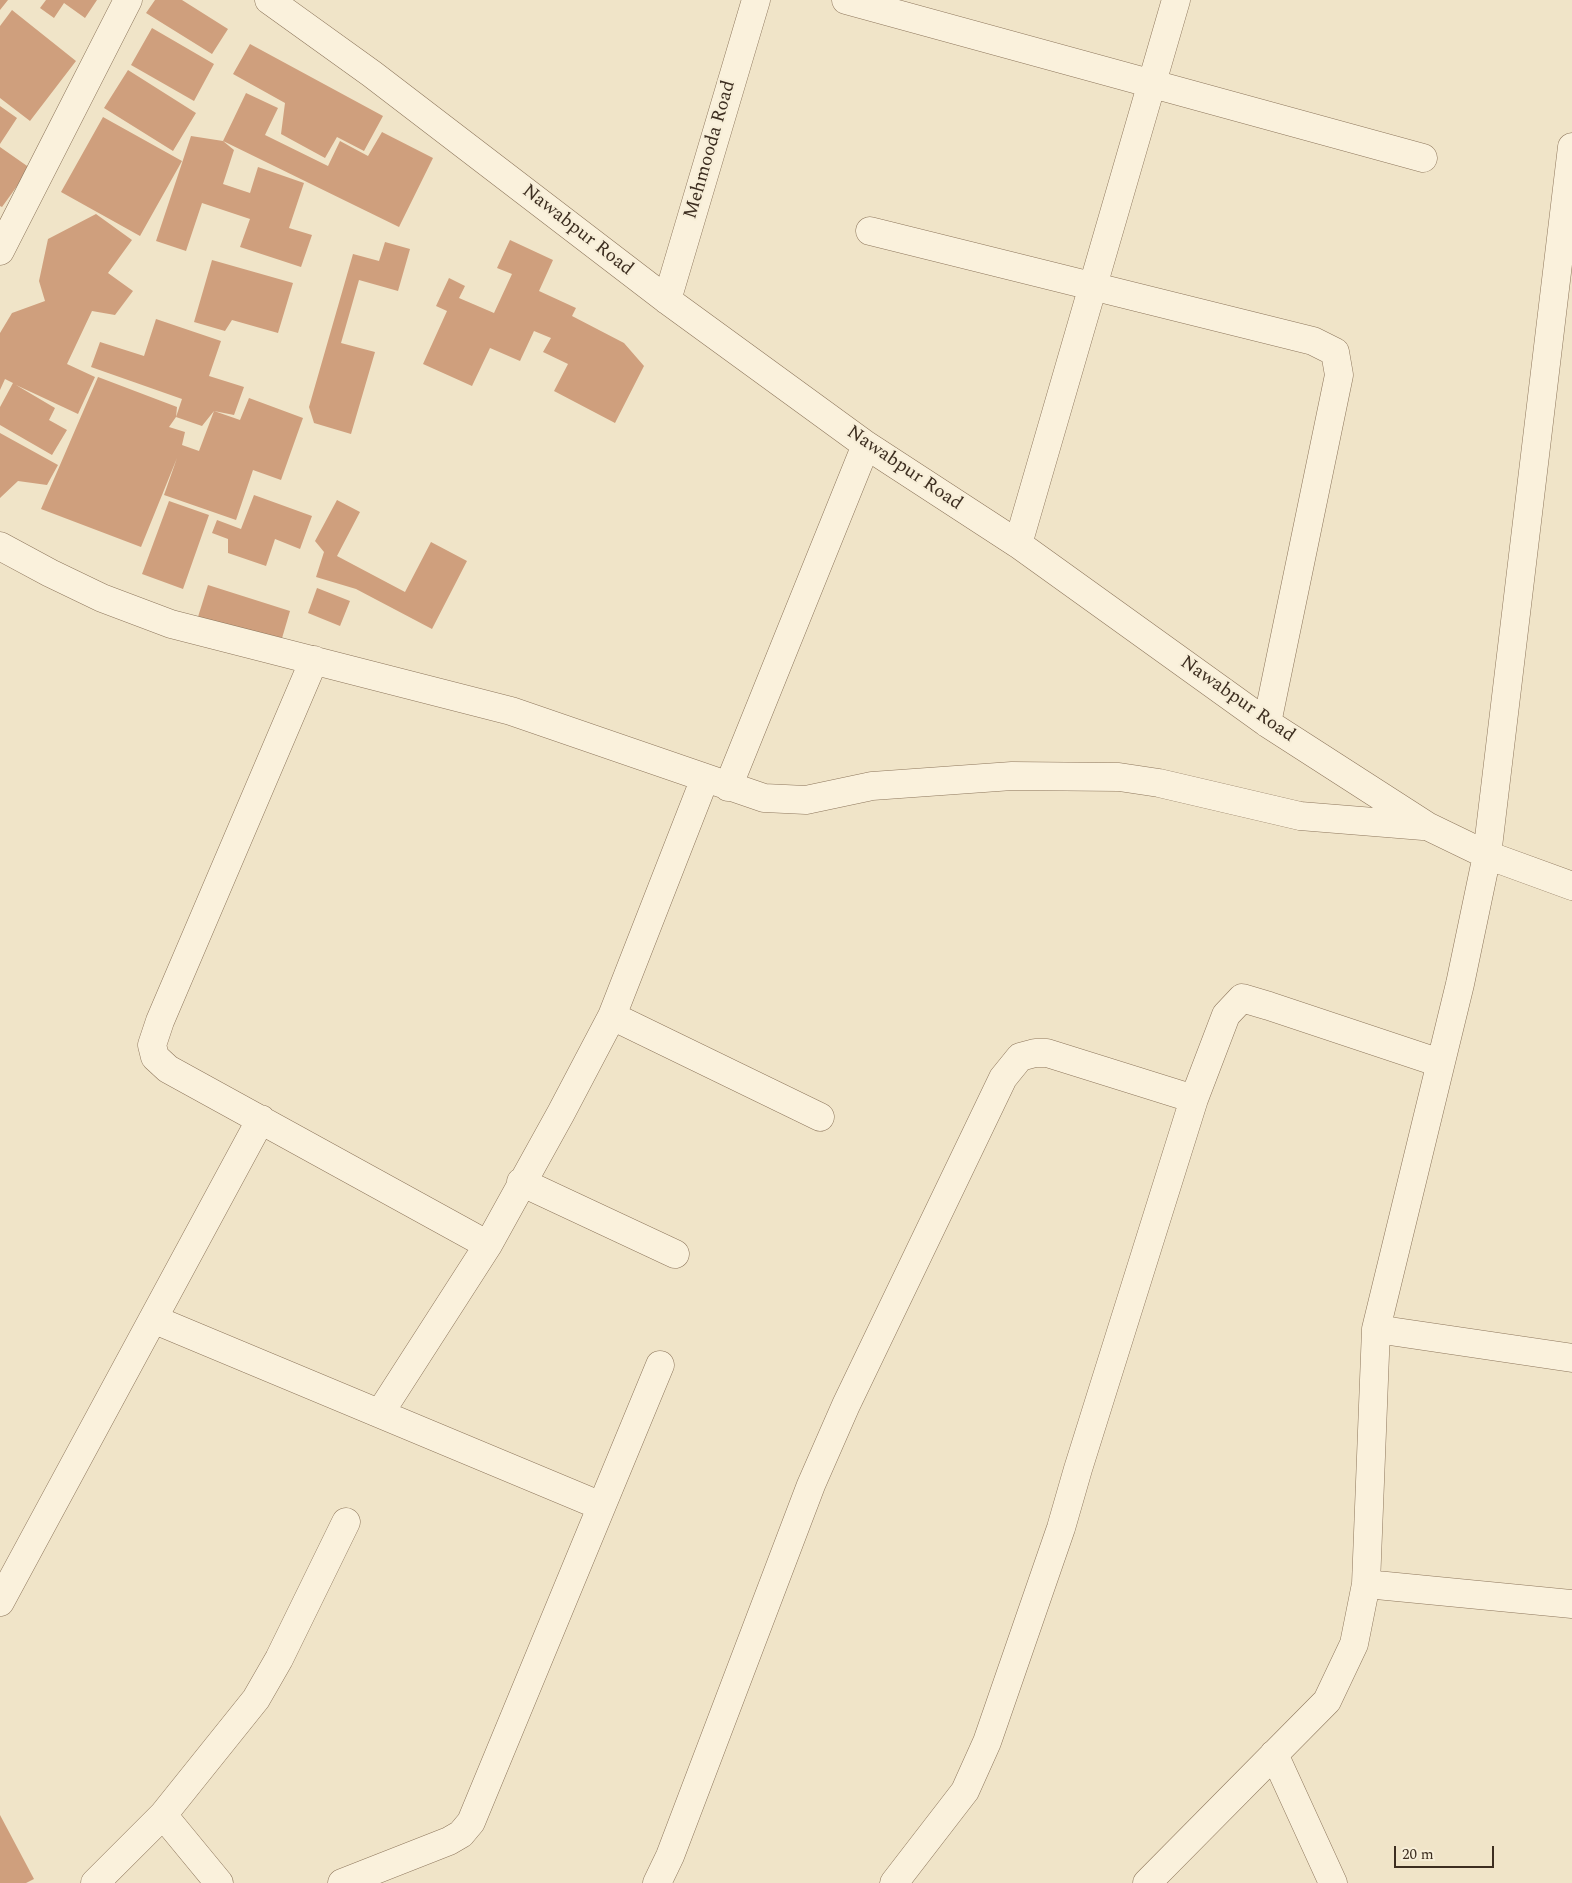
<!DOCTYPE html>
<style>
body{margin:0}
#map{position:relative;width:1572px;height:1883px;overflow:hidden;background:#f0e4c8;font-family:Spectral,serif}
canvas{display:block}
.scale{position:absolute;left:1394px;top:1846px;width:100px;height:22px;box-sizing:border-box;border:2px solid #3d2e20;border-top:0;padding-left:6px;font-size:15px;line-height:18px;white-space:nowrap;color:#3d2e20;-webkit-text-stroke:4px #f7eed8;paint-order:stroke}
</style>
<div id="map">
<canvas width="1572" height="1883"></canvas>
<div class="scale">20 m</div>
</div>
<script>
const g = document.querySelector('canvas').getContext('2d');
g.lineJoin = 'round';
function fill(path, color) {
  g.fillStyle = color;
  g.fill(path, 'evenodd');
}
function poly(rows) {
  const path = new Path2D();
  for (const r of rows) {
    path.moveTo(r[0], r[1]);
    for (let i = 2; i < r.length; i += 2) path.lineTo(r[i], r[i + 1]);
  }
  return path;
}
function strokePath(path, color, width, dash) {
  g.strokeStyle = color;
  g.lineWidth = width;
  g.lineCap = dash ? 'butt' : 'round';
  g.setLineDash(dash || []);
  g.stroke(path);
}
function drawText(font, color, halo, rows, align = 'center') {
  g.font = font + ' Spectral,serif';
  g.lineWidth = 4.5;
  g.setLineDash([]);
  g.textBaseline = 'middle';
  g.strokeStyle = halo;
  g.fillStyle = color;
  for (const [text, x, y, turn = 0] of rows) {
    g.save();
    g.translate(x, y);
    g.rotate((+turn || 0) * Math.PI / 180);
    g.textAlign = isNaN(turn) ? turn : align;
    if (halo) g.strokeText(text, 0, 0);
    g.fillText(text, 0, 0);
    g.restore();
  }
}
const building = poly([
 [0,0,8,0,0,10],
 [46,0,97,0,85,18,64,3,54,18,40,8],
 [155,0,182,0,228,29,212,54,146,13],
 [12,10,76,61,30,121,0,98,0,26],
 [152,28,214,64,194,101,131,65],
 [250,44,383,116,364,151,337,137,325,158,281,134,285,103,233,74],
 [128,70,196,113,173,151,104,108],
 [246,93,278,108,265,135,328,166,340,141,368,156,382,132,433,158,399,227,223,141,234,150,223,184,250,193,258,167,304,183,289,228,312,235,301,267,240,247,250,219,202,203,186,251,156,241,191,136,223,141],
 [0,106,17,118,0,144],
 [103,117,182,161,140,236,61,192],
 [0,147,30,168,2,207,0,206],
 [96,214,132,240,108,273,133,291,115,315,92,311,67,364,95,377,78,414,16,385,55,408,49,420,67,430,52,455,0,425,0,407,13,383,5,379,0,390,0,333,12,313,45,301,39,281,48,239],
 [510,240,553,260,539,291,576,308,572,316,624,343,644,366,615,423,554,391,568,364,543,352,551,338,534,331,520,361,490,348,472,386,423,364,447,311,436,306,449,278,465,286,459,298,494,313,512,274,497,268],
 [385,242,410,249,398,291,359,280,341,343,375,352,351,434,314,423,309,407,353,254,379,261],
 [212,260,293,283,278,333,232,320,225,331,194,322],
 [156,319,221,341,209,376,244,387,234,415,214,411,202,426,176,417,182,399,91,367,100,342,144,356],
 [98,377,177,407,176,417,169,427,185,432,182,445,199,451,214,411,240,420,249,398,303,418,281,480,253,470,236,520,164,495,177,458,141,547,41,509],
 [0,433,58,465,47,485,18,481,0,498],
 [254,495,312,516,300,549,275,539,266,566,228,553,228,539,212,533,217,520,241,529],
 [337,500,360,512,337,556,405,592,431,542,467,561,432,629,356,589,316,577,324,552,315,541],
 [169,501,209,515,183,589,142,574],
 [208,585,290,611,280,645,197,620],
 [317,588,350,601,340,626,308,613],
 [0,1815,34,1879,26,1883,0,1883]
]);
const minor = poly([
 [269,0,372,74,667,300,866,445,1018,544,1267,723,1427,826,1487,855,1572,886],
 [846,0,1423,158],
 [870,231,1313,341,1335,352,1339,375,1267,723],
 [0,251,128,0],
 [667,300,756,0],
 [1018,544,1176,0],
 [0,546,50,573,102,598,171,624,511,711,764,798,806,800,872,786,1012,776,1119,777,1159,783,1300,816,1423,826],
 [314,660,160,1021,152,1045,155,1057,168,1069,488,1245],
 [728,787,866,445],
 [612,1016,820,1117],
 [521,1182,675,1254],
 [153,1319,601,1506],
 [1376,1329,1572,1358],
 [380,1413,488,1245,561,1113,612,1016,705,778],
 [1366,1584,1572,1604],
 [0,1602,261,1119],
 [1274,1754,1333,1883],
 [163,1815,219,1883],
 [95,1883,163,1815,256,1699,279,1659,346,1522],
 [342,1883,449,1841,461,1834,471,1822,660,1365],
 [657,1883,670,1856,811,1485,846,1405,1003,1078,1020,1057,1035,1053,1047,1053,1194,1099],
 [894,1883,965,1791,987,1742,1061,1528,1078,1469,1194,1099,1226,1015,1242,998,1269,1006,1440,1063],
 [1147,1883,1327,1701,1354,1644,1366,1584,1376,1329,1460,984,1487,855,1572,147]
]);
const streetNames = [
 ["Mehmooda Road",711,150,-74],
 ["Nawabpur Road",577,231,38],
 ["Nawabpur Road",904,469,34],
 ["Nawabpur Road",1237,700,35]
];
fill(building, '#cf9f7d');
strokePath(minor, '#8d765c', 29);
strokePath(minor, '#faf1dc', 28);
drawText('19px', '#3d2e20', '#f7eed8', streetNames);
</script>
